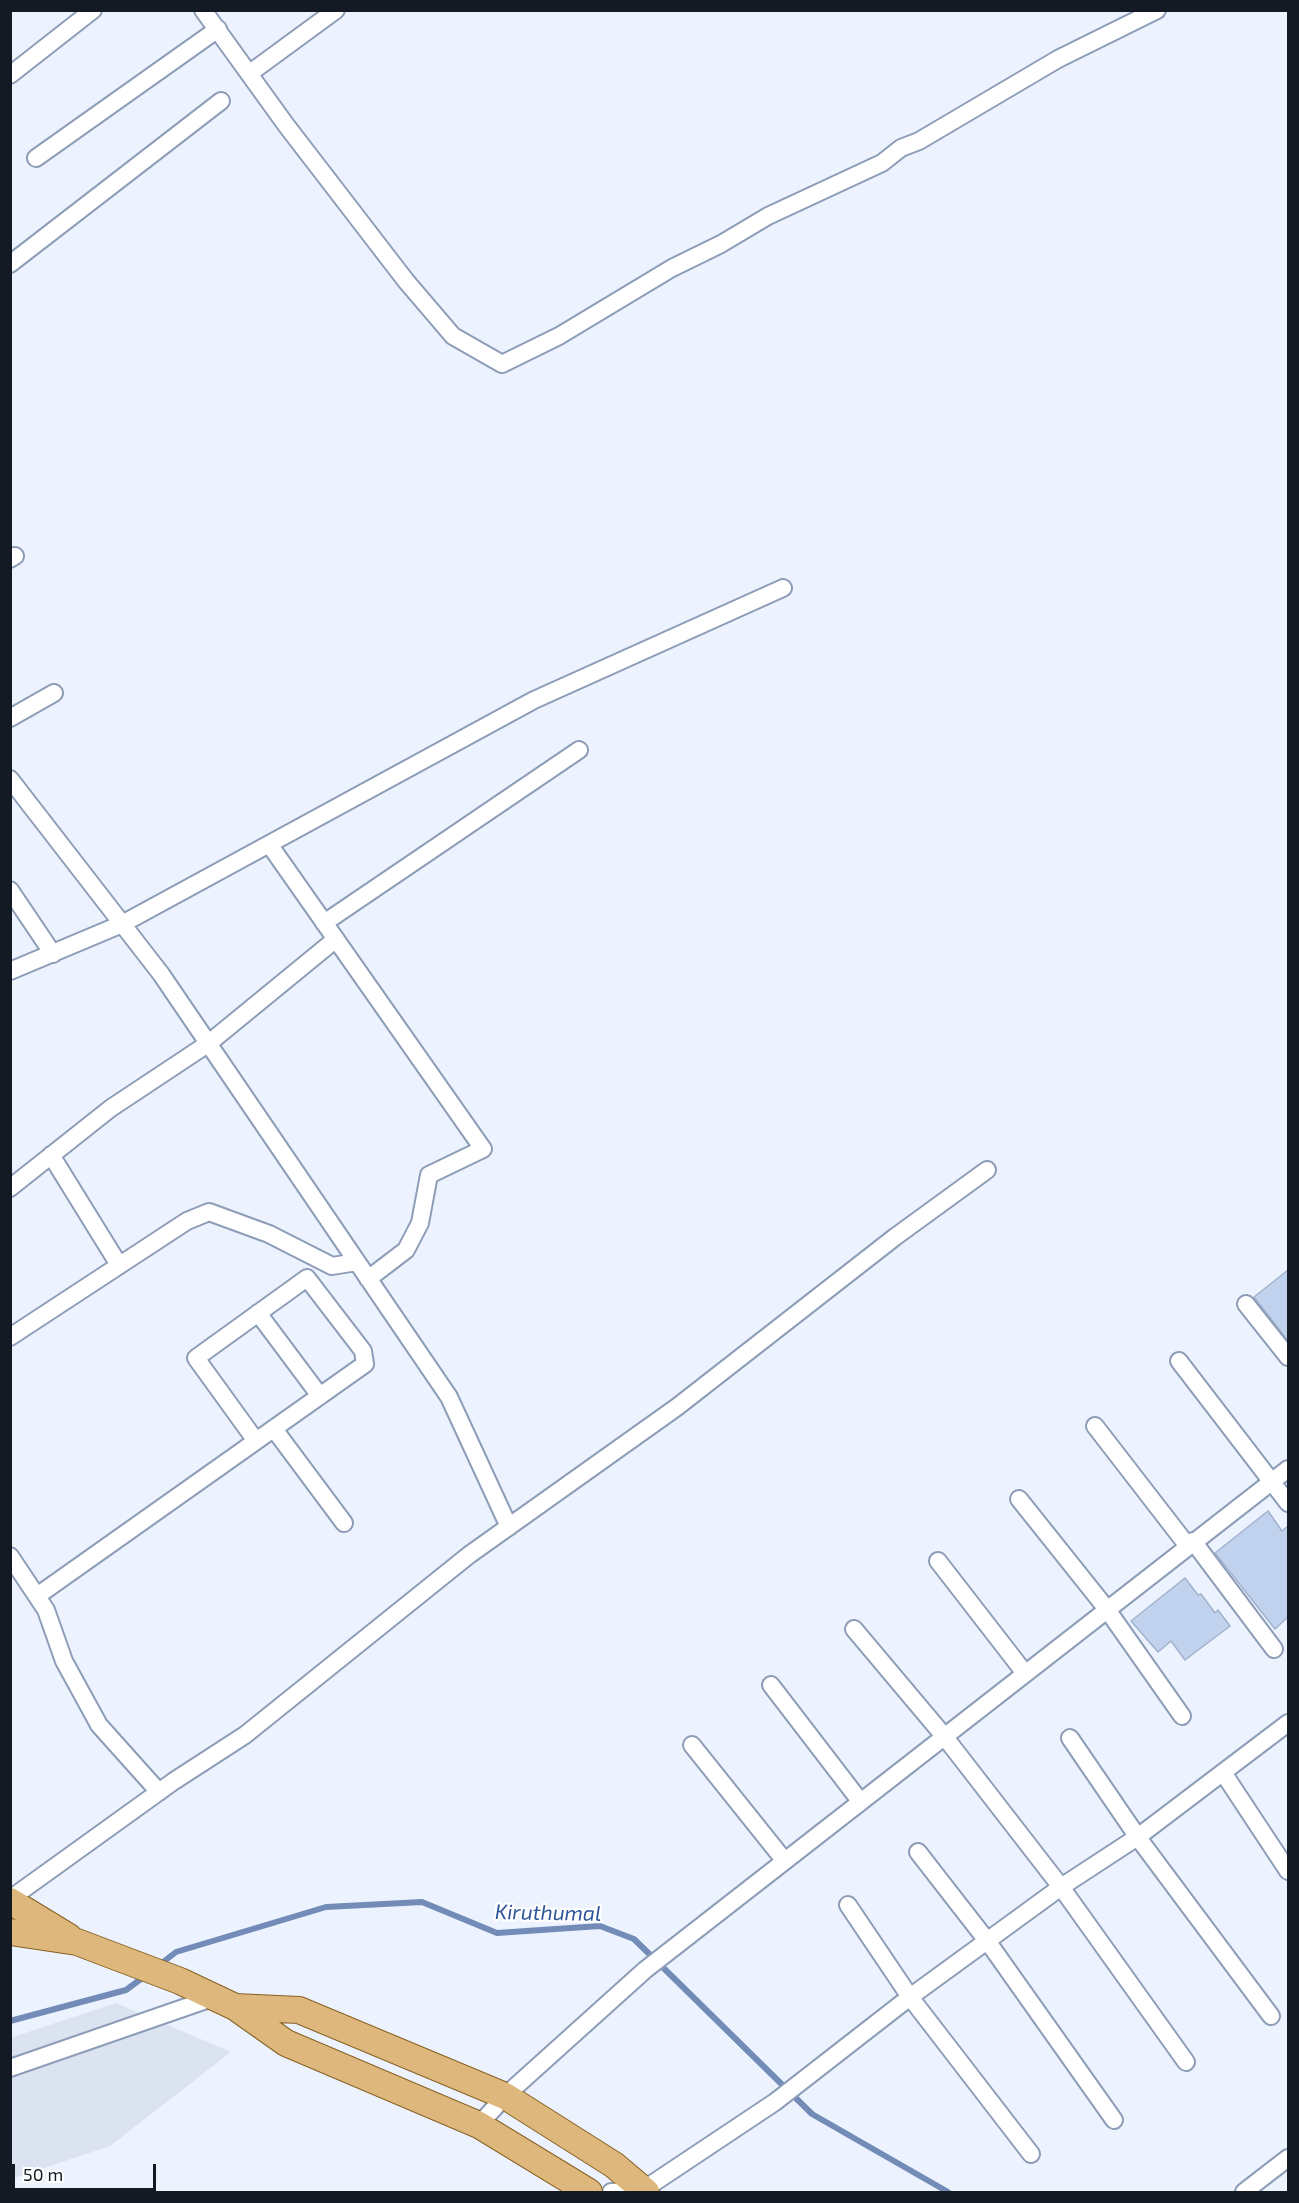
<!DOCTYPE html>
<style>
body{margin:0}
#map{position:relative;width:1299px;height:2203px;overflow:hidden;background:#ecf3ff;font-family:"Exo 2",sans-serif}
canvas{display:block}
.frame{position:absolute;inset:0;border:12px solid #141a24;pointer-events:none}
.scale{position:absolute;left:12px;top:2164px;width:144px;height:27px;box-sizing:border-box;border:3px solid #141a24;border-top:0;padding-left:8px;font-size:18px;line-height:21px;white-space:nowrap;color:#141a24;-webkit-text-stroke:4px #fff;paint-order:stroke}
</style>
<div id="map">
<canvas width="1299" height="2203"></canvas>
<div class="frame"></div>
<div class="scale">50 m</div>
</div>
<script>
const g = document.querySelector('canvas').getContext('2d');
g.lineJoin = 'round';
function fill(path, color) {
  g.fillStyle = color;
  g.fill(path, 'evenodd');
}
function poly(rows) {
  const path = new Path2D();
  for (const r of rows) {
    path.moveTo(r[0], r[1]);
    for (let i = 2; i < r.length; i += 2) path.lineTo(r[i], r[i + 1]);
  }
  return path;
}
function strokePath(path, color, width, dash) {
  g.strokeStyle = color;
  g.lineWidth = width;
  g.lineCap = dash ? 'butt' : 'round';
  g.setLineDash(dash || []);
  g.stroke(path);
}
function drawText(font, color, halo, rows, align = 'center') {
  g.font = font + ' "Exo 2",sans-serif';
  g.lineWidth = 4.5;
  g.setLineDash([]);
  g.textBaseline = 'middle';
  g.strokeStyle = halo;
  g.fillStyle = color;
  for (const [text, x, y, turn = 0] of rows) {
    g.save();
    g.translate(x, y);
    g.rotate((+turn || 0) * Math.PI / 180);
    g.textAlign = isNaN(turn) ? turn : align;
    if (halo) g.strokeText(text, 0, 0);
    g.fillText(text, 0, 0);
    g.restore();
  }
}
const built = poly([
 [116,2003,231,2052,110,2146,11,2179,10,2038]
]);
const stream = poly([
 [158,1966,176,1952,326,1907,422,1902,497,1933,600,1926,634,1939,812,2114,948,2192],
 [10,2021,126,1990,145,1976]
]);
const building = poly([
 [1288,1270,1288,1341,1254,1297,1288,1270],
 [1268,1511,1282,1531,1288,1526,1288,1617,1275,1629,1215,1553,1268,1511],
 [1185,1578,1198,1595,1201,1594,1215,1613,1218,1610,1230,1626,1185,1660,1171,1641,1158,1652,1131,1621,1185,1578]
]);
const minor = poly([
 [203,10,286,125,406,281,453,336,502,364,559,336,672,268,721,244,768,216,882,163,901,148,919,141,1058,59,1157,10],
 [250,73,336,10],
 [10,75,93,10],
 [36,158,218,29],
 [10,264,221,101],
 [10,559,15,556],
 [10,718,54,693],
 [10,779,161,974,449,1397,509,1527],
 [269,844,483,1149,429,1175,420,1223,406,1250,368,1279],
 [10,890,53,954],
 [324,923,579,750],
 [10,971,122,924,534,700,783,588],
 [51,1155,119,1265],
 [10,1188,111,1108,209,1043,336,939],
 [1246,1304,1288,1357],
 [258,1313,320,1396],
 [10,1337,187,1221,209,1212,269,1234,332,1266,357,1262],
 [1179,1361,1288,1503],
 [1095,1426,1187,1545],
 [274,1429,344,1523],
 [1019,1499,1106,1608,1182,1716],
 [1193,1541,1274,1649],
 [10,1556,46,1610,64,1661,99,1725,159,1792],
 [938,1561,1024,1672],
 [37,1596,365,1364,363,1351,307,1278,196,1358,256,1441],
 [854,1629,944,1736,1061,1887,1186,2062],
 [771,1685,860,1801],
 [1070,1738,1139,1839,1271,2016],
 [692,1745,784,1860],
 [1224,1774,1288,1871],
 [918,1852,988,1942,1114,2120],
 [10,1899,174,1781,245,1735,469,1555,677,1407,895,1237,987,1170],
 [848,1905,910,1997,1031,2154],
 [10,2068,215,1997],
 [479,2125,505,2096,645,1970,1288,1469],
 [611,2192,643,2190,775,2102,910,1997,1061,1887,1139,1836,1288,1723],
 [1244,2192,1288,2158]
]);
const primary = poly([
 [10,1901,69,1937],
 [10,1932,77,1942,180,1981,235,2007,286,2043,479,2125,589,2192],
 [235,2007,299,2010,505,2096,614,2165,646,2192]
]);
const waterNames = [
 ["Kiruthumal",548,1913,1]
];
fill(built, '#dbe3f0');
strokePath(stream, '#738cb7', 6);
fill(building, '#c1d2ee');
strokePath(building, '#a2b2cd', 1.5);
strokePath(minor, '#8d9db8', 20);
strokePath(primary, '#886123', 28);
strokePath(minor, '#fff', 16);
strokePath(primary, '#ddb77b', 26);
drawText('italic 21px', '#2e5599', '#fff', waterNames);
</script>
